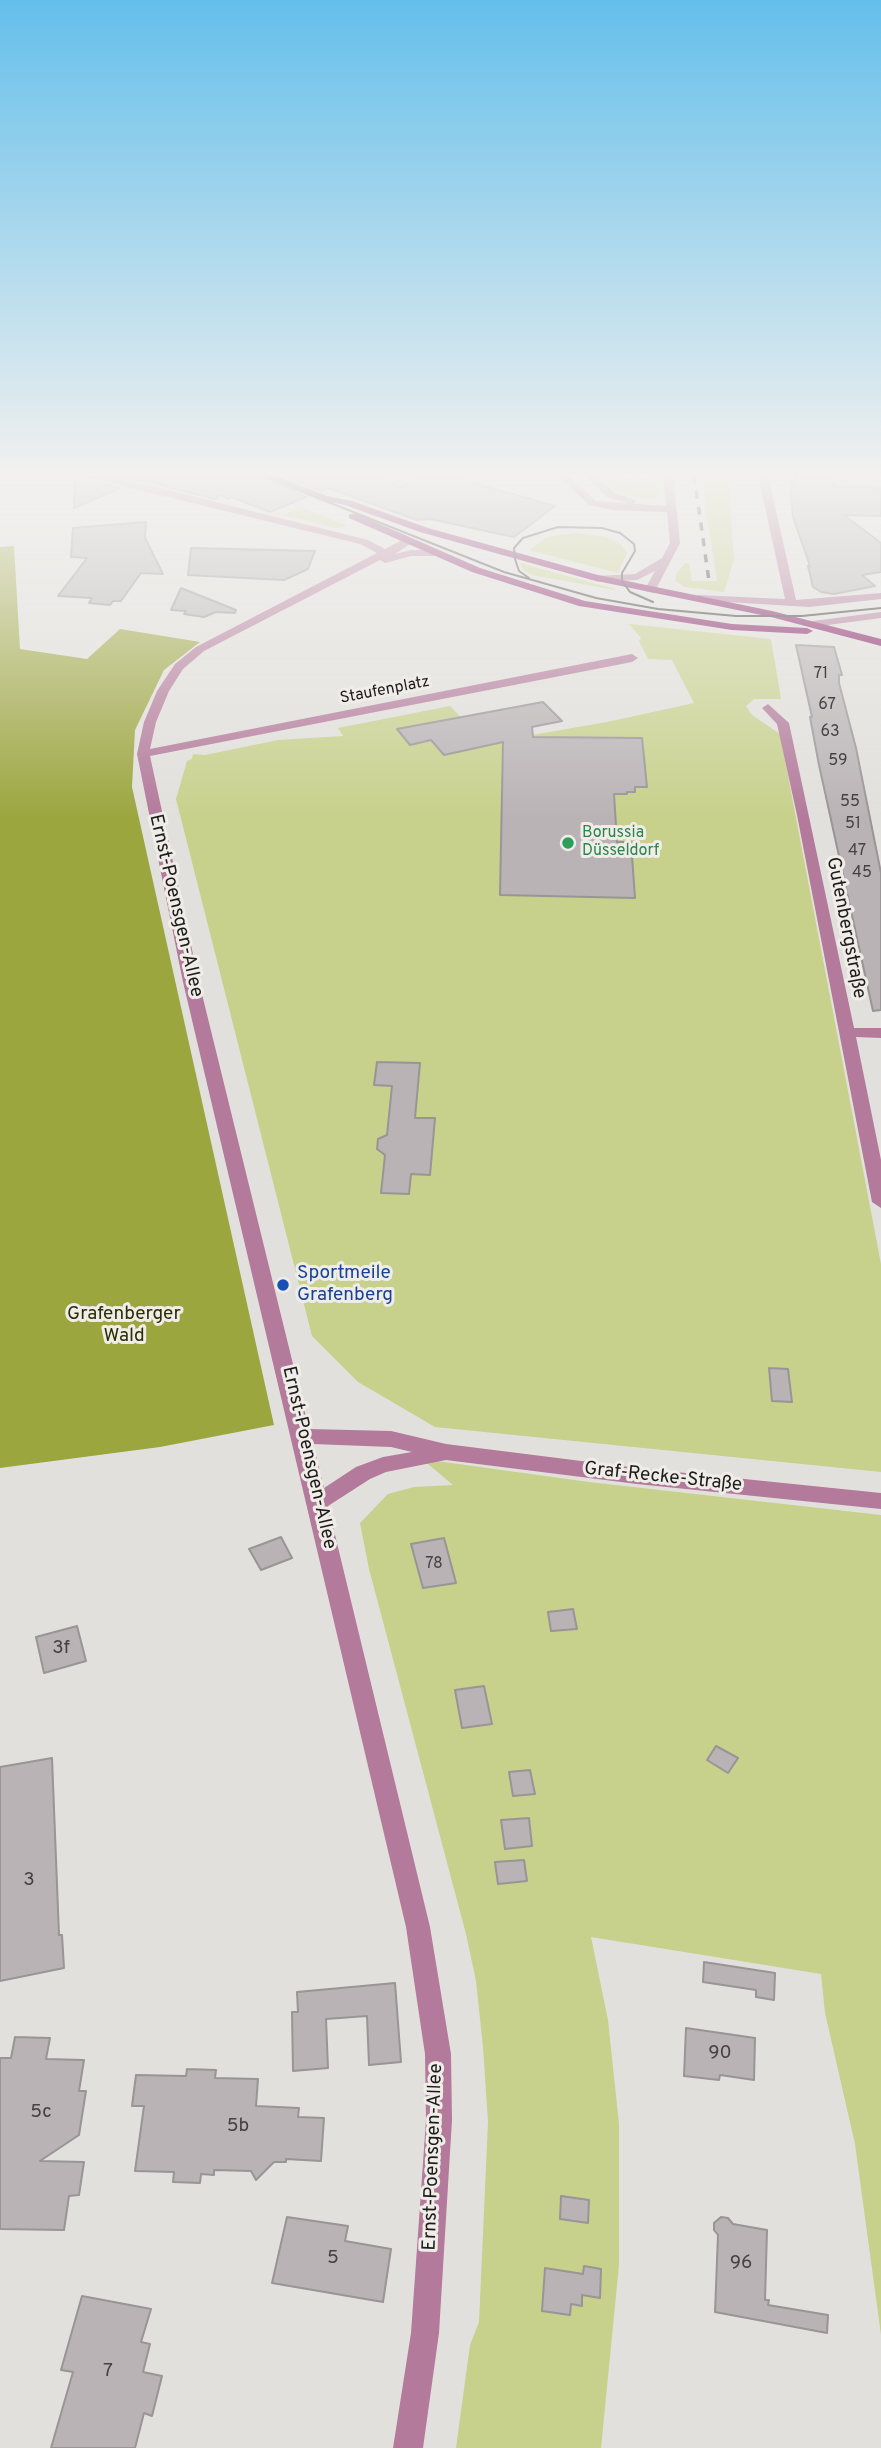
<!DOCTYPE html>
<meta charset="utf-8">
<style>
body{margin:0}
canvas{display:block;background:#e2e0dc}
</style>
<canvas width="881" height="2448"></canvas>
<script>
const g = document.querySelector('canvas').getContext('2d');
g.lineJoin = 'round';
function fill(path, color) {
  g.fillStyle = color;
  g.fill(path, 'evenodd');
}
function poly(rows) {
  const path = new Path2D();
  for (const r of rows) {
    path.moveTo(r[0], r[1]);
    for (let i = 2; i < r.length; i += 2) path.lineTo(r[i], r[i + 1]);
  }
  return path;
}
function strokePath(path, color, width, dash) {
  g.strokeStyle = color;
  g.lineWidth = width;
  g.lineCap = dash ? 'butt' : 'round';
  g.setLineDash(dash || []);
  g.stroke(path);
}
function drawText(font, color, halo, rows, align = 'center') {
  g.font = font + ' Overpass,sans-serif';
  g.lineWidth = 6;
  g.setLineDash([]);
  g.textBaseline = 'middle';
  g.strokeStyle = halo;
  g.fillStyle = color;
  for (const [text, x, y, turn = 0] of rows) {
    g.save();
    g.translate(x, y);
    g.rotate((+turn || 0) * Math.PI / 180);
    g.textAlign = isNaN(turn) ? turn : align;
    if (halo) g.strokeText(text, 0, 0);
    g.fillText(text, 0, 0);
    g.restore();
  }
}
const green = poly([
 [701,475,728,475,734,559,724,592,685,587,675,581,677,573,685,563,689,563,692,581,717,581],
 [602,478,660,479,661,494,654,499,633,497,616,491],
 [301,507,346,525,347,526,335,528,282,515],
 [576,533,607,537,621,544,627,553,618,573,529,550,549,536],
 [520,563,615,589,615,590,532,575,524,571],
 [629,624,771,639,781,699,754,699,746,706,752,715,780,734,881,1264,881,1472,435,1427,358,1382,312,1336,176,799,187,761,192,759,193,754,205,755,278,740,343,736,338,728,450,706,486,743,607,722,694,703,672,660,648,659,639,641,641,638],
 [422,1459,589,1482,881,1515,881,2335,855,2144,825,2013,821,1974,591,1937,608,2020,619,2124,619,2265,601,2448,456,2448,470,2345,479,2322,488,2122,483,2047,476,1981,466,1934,369,1569,360,1523,388,1494,414,1487,453,1485]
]);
const forest = poly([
 [14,546,20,649,87,659,120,629,200,642,164,670,135,730,132,787,274,1425,160,1447,0,1468,0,547]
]);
const building = poly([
 [75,475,77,478,120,488,74,508,75,475],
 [109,475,258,475,306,497,270,512,232,497,228,499,221,495,215,499,167,487,143,478,136,481,109,475],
 [281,475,379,475,401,487,425,476,439,480,449,476,555,506,514,537,430,519,417,520,328,488,321,491,281,475],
 [794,475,831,475,834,486,881,488,881,516,844,515,881,543,881,572,862,575,875,586,834,594,821,592,813,587,808,566,810,566,793,517,790,490,793,488,791,481,796,481,794,475],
 [146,522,145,538,163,574,141,573,121,601,113,601,110,605,89,603,92,598,58,596,87,558,71,557,73,528,146,522],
 [191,548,315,551,308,569,284,580,188,575,191,548],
 [181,588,236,610,235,613,216,612,204,617,184,614,186,611,171,610,181,588],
 [796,645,834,647,842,675,839,675,839,683,856,748,881,873,881,1010,873,1011,819,765,810,717,812,717,796,645],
 [543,702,562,721,532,727,533,737,642,738,647,787,635,787,635,792,627,792,627,794,614,794,617,842,631,842,635,898,500,895,503,742,444,755,431,740,410,745,397,729,543,702],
 [377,1062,420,1063,415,1118,435,1118,430,1175,411,1174,409,1194,381,1193,385,1155,377,1149,378,1139,387,1135,392,1086,374,1085,377,1062],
 [769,1368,788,1369,792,1402,772,1401,769,1368],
 [281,1537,292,1558,261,1570,249,1549,281,1537],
 [444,1538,456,1583,423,1588,411,1544,444,1538],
 [573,1609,577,1629,551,1631,548,1612,573,1609],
 [77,1626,86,1661,44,1673,36,1637,77,1626],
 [484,1686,492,1724,462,1728,455,1690,484,1686],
 [716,1746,738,1758,728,1773,707,1760,716,1746],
 [52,1758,59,1935,62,1935,64,1968,0,1981,0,1767,52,1758],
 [530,1770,535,1794,513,1796,509,1772,530,1770],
 [529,1818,532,1846,505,1849,501,1820,529,1818],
 [524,1860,527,1881,498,1884,495,1862,524,1860],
 [704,1962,775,1973,774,2000,756,1997,756,1990,703,1982,704,1962],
 [395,1983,401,2062,369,2065,367,2016,326,2019,328,2068,293,2071,292,2012,298,2012,297,1992,395,1983],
 [686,2028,755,2038,754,2080,720,2075,719,2080,684,2076,686,2028],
 [15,2037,50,2038,46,2059,84,2060,79,2091,86,2091,79,2135,40,2161,84,2162,79,2195,69,2196,64,2230,0,2229,0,2058,11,2058,15,2037],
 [187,2069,216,2070,215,2078,258,2079,256,2106,299,2108,298,2117,324,2118,321,2161,286,2159,286,2162,274,2162,256,2180,251,2171,214,2170,214,2175,201,2174,200,2183,173,2182,174,2172,135,2171,144,2106,132,2106,136,2075,186,2076,187,2069],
 [561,2196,589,2200,588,2223,560,2219,561,2196],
 [287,2217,348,2226,345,2241,391,2249,383,2302,272,2283,287,2217],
 [721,2217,728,2218,733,2224,767,2230,765,2300,769,2300,768,2305,828,2315,827,2333,715,2312,718,2235,714,2230,714,2223,721,2217],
 [584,2266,601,2269,600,2298,582,2295,582,2306,571,2304,570,2315,542,2311,545,2268,583,2274,584,2266],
 [82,2296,151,2309,141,2342,150,2344,143,2372,162,2376,152,2416,144,2413,135,2448,51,2448,73,2372,61,2370,82,2296]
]);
const minor = poly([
 [6,475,18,475,13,478,6,475],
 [78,475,97,475,164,489,368,540,385,549,404,539,412,539,412,543,395,554,411,550,437,550,442,553,437,556,411,556,385,563,380,560,204,651,183,669,169,691,156,722,150,749,632,654,638,658,632,662,150,756,199,982,309,1429,391,1431,446,1444,637,1468,881,1493,881,1509,637,1484,446,1460,386,1472,370,1479,328,1506,430,1927,451,2054,452,2120,439,2333,423,2448,393,2448,411,2333,426,2120,425,2054,406,1927,183,982,137,754,144,722,157,691,175,664,196,647,377,553,360,544,78,475],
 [313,1444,391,1447,412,1452,383,1457,356,1467,324,1488,313,1444],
 [557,475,568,475,596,501,666,506,663,475,673,475,680,543,654,593,644,591,655,571,637,580,597,582,592,579,597,576,635,574,662,558,670,543,667,512,614,510,589,505,557,475],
 [584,475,595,475,615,493,637,501,632,504,607,497,584,475],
 [758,475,768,475,796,600,881,593,881,599,809,607,695,600,695,596,699,595,785,599,758,475],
 [881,612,881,618,813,627,807,624,813,621,881,612],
 [768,704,789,723,854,1028,881,1028,881,1038,856,1037,881,1160,881,1208,872,1202,797,815,777,724,762,708,768,704]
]);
const major = poly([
 [260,475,274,475,327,496,352,501,428,528,598,575,772,611,881,639,881,646,771,617,592,580,420,532,345,505,320,500,260,475],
 [349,514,357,514,480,568,585,601,732,624,807,628,813,631,807,634,732,630,579,606,472,572,349,518,349,514]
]);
const tram = poly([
 [260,475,504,572,596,598,658,609,736,616,802,616,881,608],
 [529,578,519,571,515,559,514,548,523,538,558,527,602,528,620,533,634,544,635,551,622,573,622,581,630,592,653,602]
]);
const rail = poly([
 [694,475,709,581]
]);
const markers = [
 [568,843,7,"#2e9e5b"],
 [283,1285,7,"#1a4fb4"]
];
const numberNames = [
 ["71",821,675],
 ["67",827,706],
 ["63",830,733],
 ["59",838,762],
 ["55",850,803],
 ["51",853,825],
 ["47",857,852],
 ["45",862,874],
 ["78",434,1565]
];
const farStreetnames = [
 ["Staufenplatz",385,691,-11]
];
const farLeisurenames = [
 ["Borussia",582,834],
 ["Düsseldorf",582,852]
];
const streetNames = [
 ["Ernst-Poensgen-Allee",175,906,77],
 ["Gutenbergstraße",845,928,79],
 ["Ernst-Poensgen-Allee",308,1458,77],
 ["Graf-Recke-Straße",663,1478,6],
 ["Ernst-Poensgen-Allee",434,2157,-88]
];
const transitNames = [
 ["Sportmeile",297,1274],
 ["Grafenberg",297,1296]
];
const parkNames = [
 ["Grafenberger",124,1315],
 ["Wald",124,1337]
];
const nearNumbernames = [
 ["3f",61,1649],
 ["3",29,1881],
 ["90",720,2054],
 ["5c",41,2113],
 ["5b",238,2127],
 ["5",333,2259],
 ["96",741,2264],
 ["7",108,2372]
];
fill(green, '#c7d18b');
fill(forest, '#9ca63f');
fill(building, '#b9b3b5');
strokePath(building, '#999496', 2);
fill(minor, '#b37a9b');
fill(major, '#821660');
strokePath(tram, '#31302e', 2);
strokePath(rail, '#31302e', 3.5, [8, 8]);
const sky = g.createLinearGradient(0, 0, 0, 818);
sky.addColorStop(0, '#64bfeb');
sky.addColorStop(0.58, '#f2f1ef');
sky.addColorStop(1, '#f2f1ef00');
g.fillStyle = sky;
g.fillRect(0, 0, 881, 818);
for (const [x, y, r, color] of markers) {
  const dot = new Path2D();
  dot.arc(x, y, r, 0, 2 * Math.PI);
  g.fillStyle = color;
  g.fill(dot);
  strokePath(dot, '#f0ede9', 2.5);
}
drawText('16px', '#444242', null, numberNames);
drawText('16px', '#1d1c1b', '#f0ede9', farStreetnames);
drawText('16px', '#27864d', '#f0ede9', farLeisurenames, 'left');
drawText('19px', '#1d1c1b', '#f0ede9', streetNames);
drawText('19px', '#164399', '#f0ede9', transitNames, 'left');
drawText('19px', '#2a2e02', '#f0ede9', parkNames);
drawText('19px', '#444242', null, nearNumbernames);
</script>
